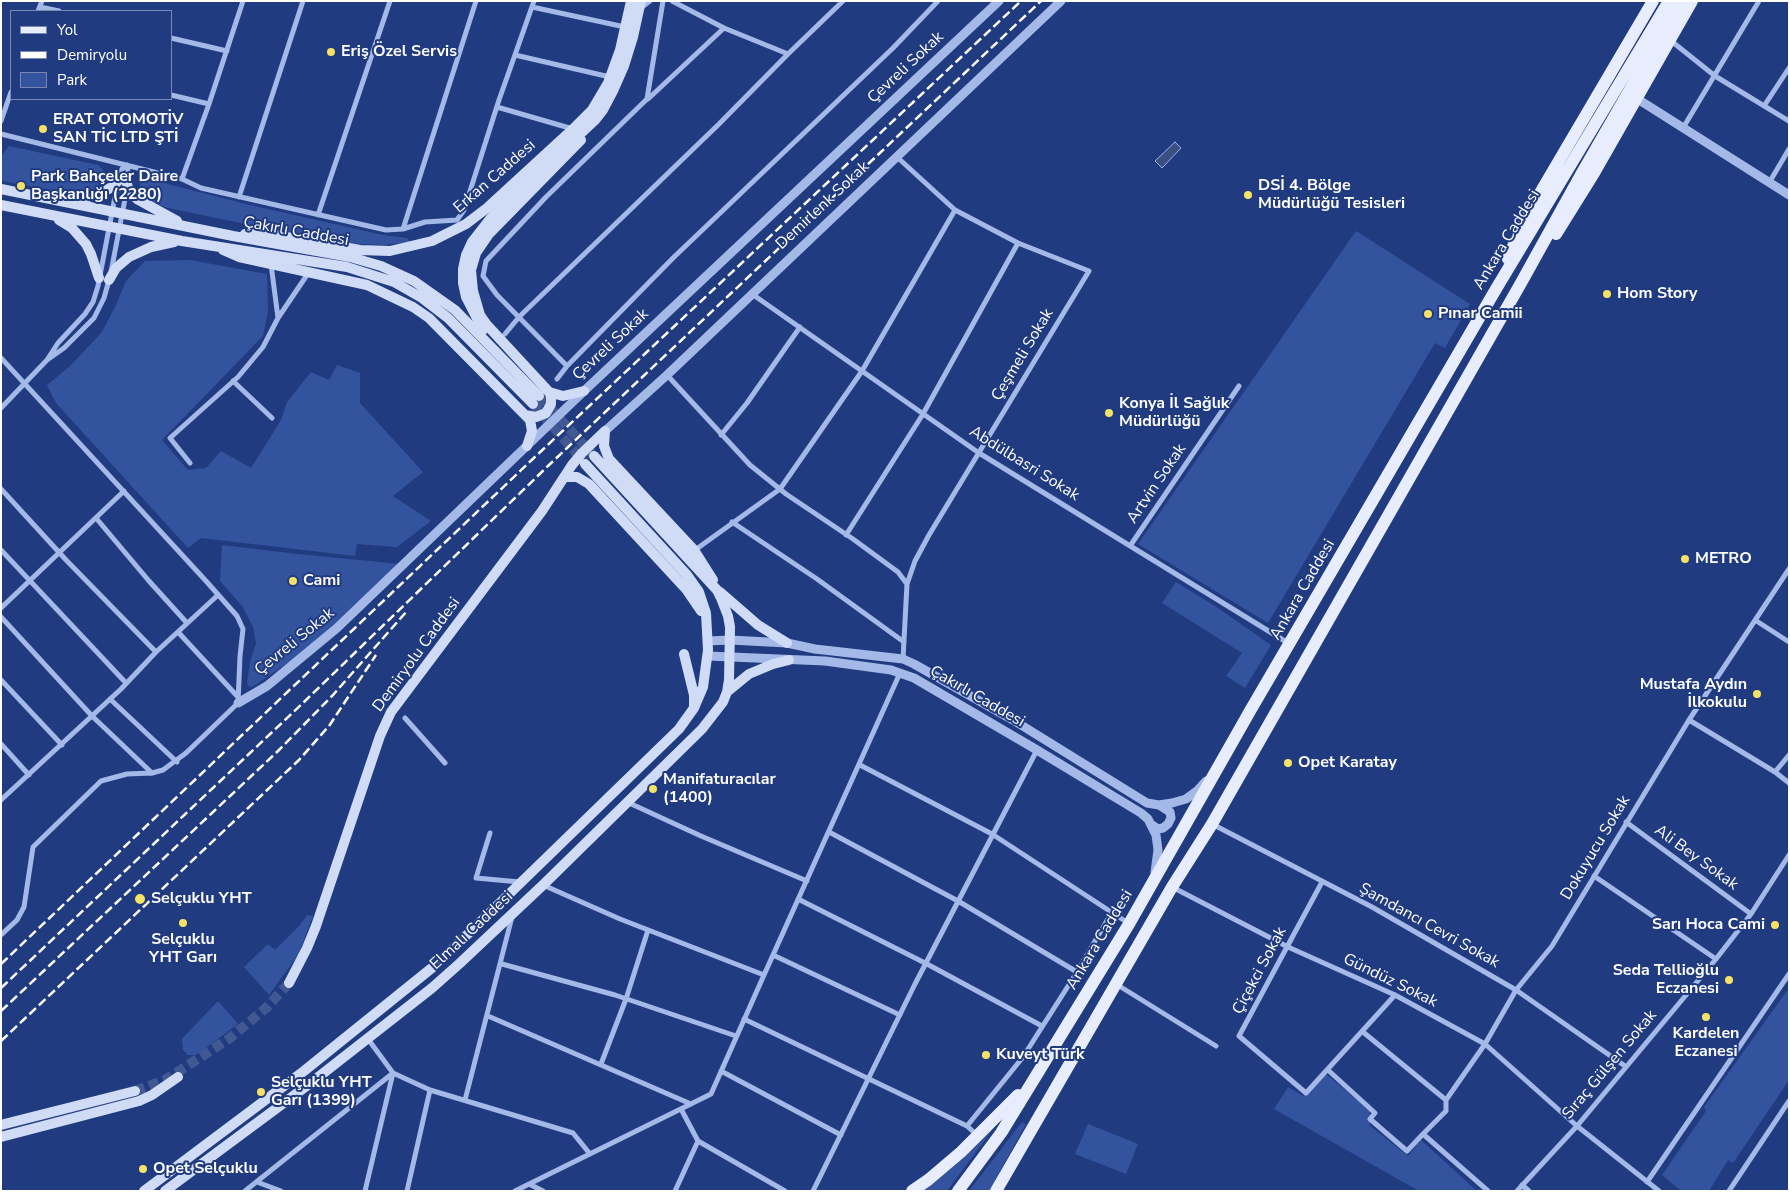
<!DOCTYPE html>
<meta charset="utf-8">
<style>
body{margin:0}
#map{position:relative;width:1790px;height:1192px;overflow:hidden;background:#203b80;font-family:"Nunito Sans",sans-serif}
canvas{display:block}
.frame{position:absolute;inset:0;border:2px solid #fff;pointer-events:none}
.legend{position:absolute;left:10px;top:10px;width:162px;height:90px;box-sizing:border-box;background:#203b80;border:1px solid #7989b3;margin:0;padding:6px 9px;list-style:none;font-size:15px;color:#fff}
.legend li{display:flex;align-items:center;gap:10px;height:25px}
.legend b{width:25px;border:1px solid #7989b3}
</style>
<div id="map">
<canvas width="1790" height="1192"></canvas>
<div class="frame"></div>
<ul class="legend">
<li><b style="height:6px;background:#e8edfe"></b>Yol</li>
<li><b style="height:6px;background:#fff"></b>Demiryolu</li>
<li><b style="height:14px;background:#34539f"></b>Park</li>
</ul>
</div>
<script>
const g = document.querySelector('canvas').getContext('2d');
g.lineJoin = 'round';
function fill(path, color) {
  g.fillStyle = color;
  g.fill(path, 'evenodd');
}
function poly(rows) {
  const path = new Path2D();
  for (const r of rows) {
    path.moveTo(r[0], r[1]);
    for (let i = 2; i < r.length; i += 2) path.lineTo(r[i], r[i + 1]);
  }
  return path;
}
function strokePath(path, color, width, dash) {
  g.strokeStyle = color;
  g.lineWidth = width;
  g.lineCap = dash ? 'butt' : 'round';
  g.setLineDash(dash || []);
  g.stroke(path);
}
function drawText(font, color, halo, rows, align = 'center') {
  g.font = font + ' "Nunito Sans",sans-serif';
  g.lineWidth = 4;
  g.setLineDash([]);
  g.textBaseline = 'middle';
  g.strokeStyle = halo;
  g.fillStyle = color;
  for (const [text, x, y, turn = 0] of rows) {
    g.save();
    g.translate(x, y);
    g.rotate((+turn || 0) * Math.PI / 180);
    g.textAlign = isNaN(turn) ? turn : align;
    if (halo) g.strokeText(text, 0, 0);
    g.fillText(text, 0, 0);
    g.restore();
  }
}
const green = poly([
 [9,146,98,165,106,173,107,176,105,182,99,188,65,193,3,181,1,180,1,156],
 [148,179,250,205,383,235,407,238,410,242,384,245,338,243,168,208,143,199,138,191,141,181],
 [1356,231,1470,304,1445,348,1435,343,1268,623,1138,544],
 [190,260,267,274,268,311,263,336,162,440,188,470,206,468,221,451,251,468,281,420,287,402,311,372,329,380,337,365,360,373,360,403,423,472,393,496,431,521,397,547,357,544,355,556,201,538,188,548,56,403,47,385,70,366,102,332,116,305,126,281,145,261],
 [222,545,298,554,400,564,310,648,252,687,248,686,247,683,250,662,256,643,253,627,243,607,220,581],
 [1176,582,1215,606,1271,645,1245,688,1226,676,1242,653,1162,603],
 [307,915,313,916,298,955,269,995,244,967,268,944,275,950,300,925],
 [1789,988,1789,1080,1733,1163,1728,1160,1709,1191,1681,1191,1662,1175,1706,1111,1704,1107],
 [218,1001,238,1024,196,1055,188,1055,183,1050,182,1039],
 [1326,1074,1370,1111,1370,1126,1408,1156,1421,1140,1477,1191,1419,1191,1274,1109,1288,1087,1303,1096],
 [999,1121,947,1191,918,1191],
 [1022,1122,1026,1124,989,1191,969,1191],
 [1088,1124,1138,1144,1126,1174,1075,1154]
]);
const water = poly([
 [1175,142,1181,148,1162,168,1155,161,1175,142]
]);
const secondaryTunnel = poly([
 [539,396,592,454],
 [533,404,585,463],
 [135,1091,165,1080,230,1038,266,1008,289,983]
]);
const minor = poly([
 [672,1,724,28,788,54,843,1],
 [40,7,59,11],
 [532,7,625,27],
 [642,7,650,1],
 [38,11,42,1],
 [171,38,227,51],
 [1670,40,1715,76,1789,121],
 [515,55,610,77],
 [171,95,209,104],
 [648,99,724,28],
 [1764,106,1789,68],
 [497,107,573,129],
 [1,121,11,92],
 [1683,128,1759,1],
 [1,134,182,179,201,188,386,230,403,229,425,222,457,220,464,210,499,100,534,1],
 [897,157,955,210,1018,243,1089,271,929,535,915,561,907,584,903,659],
 [182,179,209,104,243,1],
 [1769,183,1789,149],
 [239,197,303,1],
 [318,215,390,1],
 [403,229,476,1],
 [271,264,278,318],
 [752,294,979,453,1288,643],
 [505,334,519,317,719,124,788,54],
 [1,358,206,581,237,616,243,629,240,656,238,703,186,753,163,770,152,773,127,774,101,781,33,847,24,907,17,920,1,935],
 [47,360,64,348,94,318,104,298,109,280],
 [567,366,497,295,483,276,486,261,546,197,647,99,663,1],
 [667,375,750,465,786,494,853,539,898,572,907,584],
 [557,379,567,366,673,258,893,48,938,1],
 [233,381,272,418],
 [1,408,47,360,58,343,85,314,93,302,98,286,118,181,122,169,127,165,129,178,111,272],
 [721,435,747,403,800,327],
 [190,463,170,438,238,377,263,347,278,318,309,272],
 [1,489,67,561,156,652],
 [96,518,149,581,187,623],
 [732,522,817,579,904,642],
 [846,535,923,414,1018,243],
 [1130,546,1239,386],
 [1,550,126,683],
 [695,550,780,489,862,371,955,210],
 [1,608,124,491],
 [1,617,92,716,152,773],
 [1755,620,1789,642],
 [178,632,238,697],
 [1,680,62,745],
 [110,699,177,762],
 [405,718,445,763],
 [1689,720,1775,772,1789,783],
 [1,744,29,775],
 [860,765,992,834,1128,923],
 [1775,772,1789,755],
 [1,800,121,689,156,652,218,595],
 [627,802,701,836,807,881],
 [1626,822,1751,914],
 [1212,824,1372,907,1516,990,1625,1066],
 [829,832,958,901,1077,972],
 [490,833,476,878,520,882],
 [1594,876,1716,959],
 [1322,882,1239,1036,1306,1093,1395,995],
 [543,885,620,919,764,975,900,673],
 [1172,887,1288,947,1395,995,1485,1044,1577,1126,1659,1191],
 [798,899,927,964,1042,1026],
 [773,955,900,1015],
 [502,964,615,995,736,1036],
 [1116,984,1216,1046],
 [488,1016,691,1104],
 [744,1019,967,1126,977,1135],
 [1363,1032,1446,1100],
 [368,1039,393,1073,430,1090,573,1133,590,1154],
 [601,1064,626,999,648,930],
 [1328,1070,1375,1113,1370,1119,1407,1151,1423,1134,1488,1191],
 [721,1071,841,1135],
 [465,1100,512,917],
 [681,1109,698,1141,785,1191],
 [967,1126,1023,1057,1077,972,1112,912],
 [1423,1134,1446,1111,1446,1100,1485,1044,1516,990,1552,946,1689,720,1789,569],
 [257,1182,281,1191],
 [1647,1182,1789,974],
 [529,1184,543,1191],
 [1522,1185,1529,1191],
 [245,1191,393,1073,365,1191],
 [407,1191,430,1090],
 [515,1191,711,1094,764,975],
 [675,1191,698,1141],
 [813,1191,915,984,1037,750],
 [1517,1191,1577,1126,1716,959,1751,914,1789,855],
 [1729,1191,1789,1101]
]);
const tertiary = poly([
 [1636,98,1789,195],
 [605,431,667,375,1061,1],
 [708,641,730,640,787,643,815,649,903,659,914,664,1013,720,1147,803,1159,805,1172,803,1186,799,1197,791,1206,781],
 [708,656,825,661,891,670,914,678,1037,750,1141,813,1148,819,1156,835,1158,850,1155,872],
 [238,703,267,686,337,628,584,391,999,1],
 [1152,825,1158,829,1163,828,1168,824,1171,818,1170,812,1159,805]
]);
const secondary = poly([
 [127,184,129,191,137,199,177,221],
 [1,189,233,236,350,257,381,266,414,281,455,310,539,396],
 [74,201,101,193,112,187,118,181],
 [1,205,182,241,347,267,394,282,422,298,448,318,533,404],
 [59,220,72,228,86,244,91,254,99,278],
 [245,234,269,234,360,250,390,251,432,241,466,224,487,208,573,129,592,110,608,83,620,50,631,1],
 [223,250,239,257,367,285,413,307,429,318,530,420,532,431,527,446],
 [109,280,116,268,129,257,151,247,174,242],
 [483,330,466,297,463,283,463,269,466,255,472,242,490,219,596,119,603,110,613,91,624,66,633,37,641,1],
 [549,392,563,396,584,391],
 [525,415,536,417,546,413,551,404,551,396,549,392,487,325,480,315,473,291,471,270,476,253,489,234,581,140],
 [605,431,604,446,609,459,694,550,713,580],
 [564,477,577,477,589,484,686,589,701,611],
 [720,592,758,625,787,643],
 [684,654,694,695,694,707],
 [727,692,749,674,773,664,789,660],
 [289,983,307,948,316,926,380,736,391,712,542,511,572,465,582,453,605,431],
 [1,1125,135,1091],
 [1,1137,139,1101,152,1095,178,1077],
 [144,1191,304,1071,438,963,679,729,694,708,703,687,708,650,706,613,699,592,687,575,585,464],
 [165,1191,312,1082,432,988,459,964,543,885,702,729,723,702,727,692,729,680,730,627,728,616,721,598,717,590,594,456]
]);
const primary = poly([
 [1556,234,1594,173,1692,1],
 [1508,259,1516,239,1540,193,1653,1],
 [912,1191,928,1180,961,1152,1018,1095],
 [958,1191,1001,1133,1129,924,1250,711,1496,289,1669,1],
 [996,1191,1172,887,1212,824,1521,283,1582,173,1681,1]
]);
const rail = poly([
 [1,964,537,455,1021,1],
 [1,988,304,702,549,465,1041,1],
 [1,1011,278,751,333,695,407,611],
 [1,1041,299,760,329,726,376,655]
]);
const markers = [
 [331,52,5,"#f5e266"],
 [43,129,5,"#f5e266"],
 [21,186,5,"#f5e266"],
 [1248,195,5,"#f5e266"],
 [1607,294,5,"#f5e266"],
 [1428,314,5,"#f5e266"],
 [1109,413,5,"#f5e266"],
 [1685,559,5,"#f5e266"],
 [293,581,5,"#f5e266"],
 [1757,694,5,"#f5e266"],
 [1288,763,5,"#f5e266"],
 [653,789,5,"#f5e266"],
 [140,899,6,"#f5e266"],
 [183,923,5,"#f5e266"],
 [1775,925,5,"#f5e266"],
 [1729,980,5,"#f5e266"],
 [1706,1017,5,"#f5e266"],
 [986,1055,5,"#f5e266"],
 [261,1092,5,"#f5e266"],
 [143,1169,5,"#f5e266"]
];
const poiNames = [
 ["Eriş Özel Servis",341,52],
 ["ERAT OTOMOTİV",53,120],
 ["SAN TİC LTD ŞTİ",53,138],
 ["Park Bahçeler Dai̇re",31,177],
 ["Başkanlığı (2280)",31,195],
 ["DSİ 4. Bölge",1258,186],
 ["Müdürlüğü Tesisleri",1258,204],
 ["Hom Story",1617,294],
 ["Pınar Camii",1438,314],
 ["Konya İl Sağlık",1119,404],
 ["Müdürlüğü",1119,422],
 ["METRO",1695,559],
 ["Cami",303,581],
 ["Mustafa Aydın",1747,685,"right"],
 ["İlkokulu",1747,703,"right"],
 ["Opet Karatay",1298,763],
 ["Manifaturacılar",663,780],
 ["(1400)",663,798],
 ["Selçuklu YHT",151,899],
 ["Sarı Hoca Cami",1765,925,"right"],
 ["Selçuklu",183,940,"center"],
 ["YHT Garı",183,958,"center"],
 ["Seda Tellioğlu",1719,971,"right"],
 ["Eczanesi",1719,989,"right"],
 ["Kardelen",1706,1034,"center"],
 ["Eczanesi",1706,1052,"center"],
 ["Kuveyt Türk",996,1055],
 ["Selçuklu YHT",271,1083],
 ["Garı (1399)",271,1101],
 ["Opet Selçuklu",153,1169]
];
const streetNames = [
 ["Çevreli Sokak",906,68,-43],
 ["Erkan Caddesi",495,177,-41],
 ["Demirlenk Sokak",823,206,-43],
 ["Çakırlı Caddesi",296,232,10],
 ["Ankara Caddesi",1507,240,-59],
 ["Çevreli Sokak",611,345,-43],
 ["Çeşmeli Sokak",1023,355,-59],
 ["Abdülbasri Sokak",1024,464,32],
 ["Artvin Sokak",1157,484,-56],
 ["Ankara Caddesi",1303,590,-60],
 ["Çevreli Sokak",295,642,-39],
 ["Demiryolu Caddesi",417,655,-54],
 ["Çakırlı Caddesi",977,697,30],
 ["Dokuyucu Sokak",1596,848,-59],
 ["Ali Bey Sokak",1696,858,36],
 ["Şamdancı Cevri Sokak",1429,926,29],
 ["Elmalı Caddesi",472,931,-43],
 ["Ankara Caddesi",1100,940,-59],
 ["Çiçekci Sokak",1260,971,-62],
 ["Gündüz Sokak",1390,981,26],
 ["Sıraç Gülşen Sokak",1610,1065,-50]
];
fill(green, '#34539f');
fill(water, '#3b4f83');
strokePath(water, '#99b2e9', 1);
strokePath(secondaryTunnel, '#415893', 10, [10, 5]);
strokePath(minor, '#a5b9e8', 5);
strokePath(tertiary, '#a5b9e8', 9);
strokePath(secondary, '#d0dbf6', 10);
strokePath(primary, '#e8edfe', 12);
strokePath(rail, '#fff', 2.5, [9, 4]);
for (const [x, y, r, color] of markers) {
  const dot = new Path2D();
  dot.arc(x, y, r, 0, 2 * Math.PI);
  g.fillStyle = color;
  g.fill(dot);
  strokePath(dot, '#203b80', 2);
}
drawText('bold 16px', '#fff', '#203b80', poiNames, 'left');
drawText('16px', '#fff', '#203b80', streetNames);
</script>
